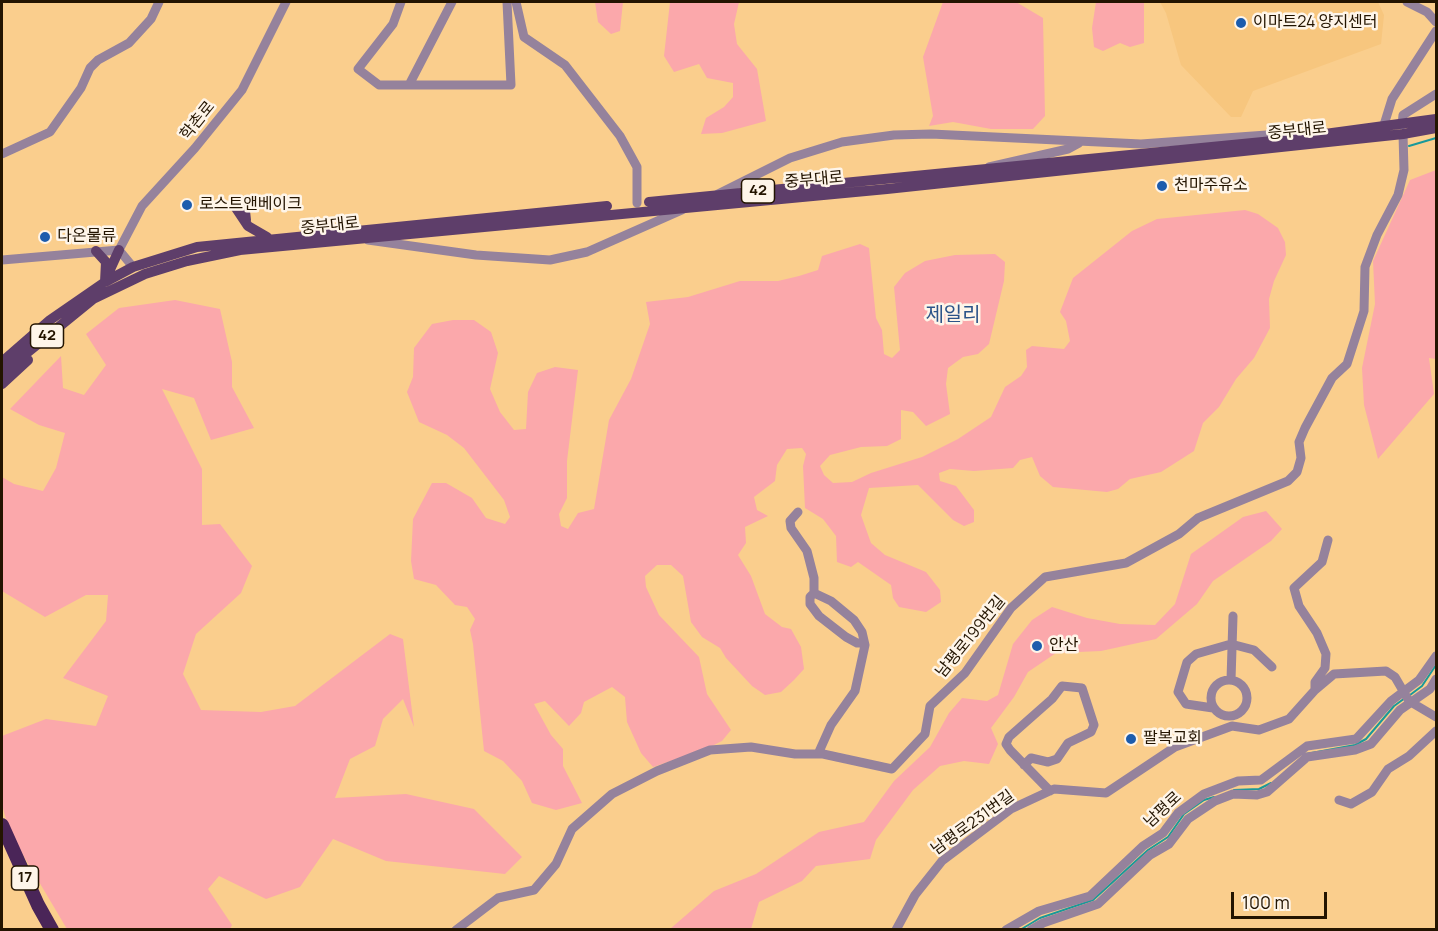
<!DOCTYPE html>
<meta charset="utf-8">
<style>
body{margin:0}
#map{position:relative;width:1438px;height:931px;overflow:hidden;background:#face8d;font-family:Manrope,sans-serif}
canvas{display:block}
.frame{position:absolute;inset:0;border:3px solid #231400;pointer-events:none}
.scale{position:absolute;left:1231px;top:892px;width:96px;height:27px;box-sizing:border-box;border:3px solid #231400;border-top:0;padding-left:8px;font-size:18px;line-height:21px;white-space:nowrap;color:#231400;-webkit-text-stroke:4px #fef5e9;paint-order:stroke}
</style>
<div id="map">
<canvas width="1438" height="931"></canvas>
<div class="frame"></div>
<div class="scale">100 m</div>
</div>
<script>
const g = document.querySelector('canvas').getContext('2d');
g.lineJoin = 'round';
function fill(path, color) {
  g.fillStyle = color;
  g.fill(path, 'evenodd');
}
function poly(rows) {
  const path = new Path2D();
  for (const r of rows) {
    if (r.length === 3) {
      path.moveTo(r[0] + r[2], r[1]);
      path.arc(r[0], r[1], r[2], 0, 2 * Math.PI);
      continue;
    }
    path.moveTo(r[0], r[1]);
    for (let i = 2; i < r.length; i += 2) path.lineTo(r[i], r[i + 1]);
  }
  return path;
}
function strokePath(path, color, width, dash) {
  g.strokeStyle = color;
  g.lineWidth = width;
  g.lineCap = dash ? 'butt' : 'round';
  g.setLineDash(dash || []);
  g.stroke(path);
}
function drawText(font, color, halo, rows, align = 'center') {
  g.font = font + ' Manrope,"Noto Sans KR",sans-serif';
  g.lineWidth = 5;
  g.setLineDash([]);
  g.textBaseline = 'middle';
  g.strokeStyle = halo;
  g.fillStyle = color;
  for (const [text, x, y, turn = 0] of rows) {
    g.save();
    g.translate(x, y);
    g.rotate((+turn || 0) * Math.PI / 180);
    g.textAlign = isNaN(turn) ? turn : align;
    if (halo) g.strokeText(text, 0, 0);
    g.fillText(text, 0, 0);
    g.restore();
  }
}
const built = poly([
 [1160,2,1378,2,1384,15,1381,44,1253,91,1241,117,1231,117,1181,65,1166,13]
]);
const green = poly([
 [595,2,623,2,620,31,611,34,598,22],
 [670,2,739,2,734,24,737,44,757,69,766,121,722,133,701,134,706,118,724,107,733,97,733,83,707,78,699,64,674,72,664,56],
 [943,2,1016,2,1043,18,1045,116,1033,129,991,129,953,122,929,126,933,116,923,57],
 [1096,2,1144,2,1144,43,1130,47,1120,43,1103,51,1094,47,1092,28],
 [1436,170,1436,359,1429,358,1434,394,1378,459,1364,405,1362,368,1375,304,1373,261,1410,180],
 [1245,210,1258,214,1278,228,1285,242,1286,255,1274,281,1269,299,1270,328,1254,358,1236,379,1219,407,1203,423,1194,451,1161,472,1130,479,1118,489,1107,492,1053,487,1040,476,1032,457,1020,460,1013,468,974,471,950,469,939,473,940,481,956,486,974,510,974,522,964,526,953,520,918,485,869,488,861,515,871,543,885,555,926,572,940,590,941,602,926,612,899,607,893,598,891,585,858,562,851,567,837,562,836,536,823,519,805,508,803,466,806,454,802,448,787,449,777,465,775,481,754,497,757,510,768,516,745,527,746,543,738,555,751,576,765,614,782,627,791,629,801,647,804,669,794,680,781,692,765,695,752,686,726,658,720,648,702,637,691,622,683,576,671,565,657,565,645,576,646,587,659,615,699,657,707,694,731,730,722,741,706,749,653,767,641,753,627,722,625,697,612,687,584,702,581,713,569,726,545,701,534,704,551,735,563,749,563,766,582,803,556,810,532,803,522,781,503,761,484,751,473,644,470,630,475,619,467,607,455,605,436,585,414,579,411,561,413,519,432,483,446,483,472,498,486,518,505,524,510,517,504,500,464,448,447,435,419,422,407,392,413,377,414,348,432,324,453,320,474,320,491,332,498,353,490,389,500,412,514,430,526,429,528,392,537,373,555,367,578,370,567,461,567,498,559,514,561,526,568,529,578,513,594,509,609,420,631,379,650,324,646,302,688,297,740,281,778,281,799,276,818,270,822,256,860,244,869,248,876,318,882,330,884,354,892,358,900,350,894,287,905,273,925,261,955,255,995,254,1005,262,1004,281,989,344,978,354,963,357,948,368,946,384,950,414,926,426,913,412,901,410,901,439,887,446,861,447,830,455,820,466,824,475,833,483,852,482,871,473,922,457,958,439,991,417,1005,387,1021,376,1027,367,1026,350,1032,346,1064,349,1070,341,1066,321,1060,312,1073,278,1132,231,1157,219],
 [175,300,220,309,232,362,232,387,254,428,211,440,194,398,162,389,202,469,202,525,220,524,252,566,241,593,196,634,183,674,201,710,261,712,295,706,390,634,403,639,414,727,403,699,383,719,375,746,350,759,335,798,406,794,474,809,522,857,505,874,386,861,333,839,300,887,266,899,219,876,208,889,232,925,230,929,67,929,10,833,2,805,2,736,46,719,96,726,108,696,63,678,106,621,108,595,86,595,45,617,2,591,2,477,14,484,43,491,56,468,65,433,39,425,10,409,61,356,63,388,84,395,106,365,86,334,119,308],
 [1266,511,1282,529,1271,541,1213,581,1197,604,1156,639,1101,651,1056,653,1028,672,1014,697,991,728,998,744,989,764,964,761,940,766,913,790,876,840,870,859,816,866,802,881,759,902,751,929,670,929,714,891,756,874,819,832,864,822,894,781,930,747,949,713,962,698,987,701,998,695,1013,644,1032,620,1052,607,1087,618,1120,624,1155,625,1175,604,1191,554,1243,517]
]);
const stream = poly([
 [1409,146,1436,138],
 [1410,695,1422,686,1436,665],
 [1306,754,1355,745,1366,739,1394,706,1405,698],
 [1234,790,1259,789,1271,783],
 [1020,930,1040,918,1093,900,1148,850,1168,837,1184,814,1204,800,1214,797]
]);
const minor = poly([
 [401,2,393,24,358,69,379,85,511,85,507,2],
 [516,2,524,37,565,65,620,136,637,167,637,203],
 [1407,2,1427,12,1436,22],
 [409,85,452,2],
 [1402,125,1403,115,1436,94],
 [1383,128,1392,99,1436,31],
 [2,154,50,132,81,88,90,68,98,60,129,43,151,19,159,2],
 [989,167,1068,149,1079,143],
 [718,194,790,158,842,142,894,135,931,134,1141,144,1267,135,1286,136],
 [368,240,476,255,550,260,587,252,682,210],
 [119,250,142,206,195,148,242,90,286,2],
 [119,250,133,267],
 [2,260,119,250],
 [798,512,790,521,791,528,807,551,814,578,814,593],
 [1229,698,18],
 [1231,680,1233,616],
 [1315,690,1315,682,1325,668,1326,654,1317,633,1299,606,1294,588,1322,562,1328,540],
 [1213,708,1186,704,1178,692,1187,662,1196,654,1231,644,1254,650,1272,667],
 [818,754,831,725,855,691,865,645,862,632,854,620,831,601,814,593,810,597,810,604,819,616,846,637,857,643,863,643],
 [1024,765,1031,758,1048,762,1057,759,1068,743,1091,732,1094,725,1082,688,1062,686,1052,699,1009,737,1006,744,1010,750,1050,791],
 [1339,800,1351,804,1372,792,1388,769,1409,756,1436,731],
 [456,930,498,898,534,890,556,864,572,829,612,794,657,771,710,750,751,747,795,754,823,754,892,769,925,734,930,706,965,673,1011,608,1045,577,1126,563,1179,534,1198,518,1288,481,1297,472,1301,458,1299,442,1305,428,1332,378,1347,364,1364,311,1365,267,1377,235,1398,195,1404,170,1403,134],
 [896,930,915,895,942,861,1011,809,1054,789,1106,793,1175,747,1232,726,1259,730,1289,719,1315,690,1334,674,1386,671,1395,677,1409,701,1436,717],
 [1006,930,1039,911,1090,896,1143,846,1163,833,1178,813,1204,794,1238,781,1261,780,1307,746,1356,739,1391,701,1419,680,1436,656],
 [1031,930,1043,923,1098,904,1150,855,1169,844,1188,819,1215,801,1233,794,1257,795,1267,792,1307,757,1355,750,1371,744,1400,710,1430,689,1436,679]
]);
const major = poly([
 [244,202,246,220],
 [649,202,1273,141,1436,119],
 [236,208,248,226,267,237],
 [96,251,106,262,105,282],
 [108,274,119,250],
 [2,362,50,320,105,282,133,267,197,247,607,206],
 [2,373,93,299,145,274,187,261,240,250,887,189,1403,134,1436,128],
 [2,384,28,360]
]);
const highway = poly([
 [2,825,38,905,52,930]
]);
const markers = [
 [1241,23,6,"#1c5cad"],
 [1162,186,6,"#1c5cad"],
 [187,205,6,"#1c5cad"],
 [45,237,6,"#1c5cad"],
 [1037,646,6,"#1c5cad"],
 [1131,739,6,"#1c5cad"]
];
const shields = [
 [758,191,33],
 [47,336,33],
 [25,878,27]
];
const shieldNames = [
 ["42",758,191],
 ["42",47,336],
 ["17",25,878]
];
const poiNames = [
 ["이마트24 양지센터",1253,23],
 ["천마주유소",1174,186],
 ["로스트앤베이크",199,205],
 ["다온물류",57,237],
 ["안산",1049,646],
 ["팔복교회",1143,739]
];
const streetNames = [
 ["학촌로",198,121,-51],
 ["중부대로",1297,131,-6],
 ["중부대로",814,180,-5],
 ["중부대로",330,226,-6],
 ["남평로199번길",971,637,-51],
 ["남평로",1163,810,-43],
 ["남평로231번길",973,823,-36]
];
const quarterNames = [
 ["제일리",953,315]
];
fill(built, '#f7c67e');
fill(green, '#fba8ab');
strokePath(stream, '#19999a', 2);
strokePath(minor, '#95829c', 9);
strokePath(major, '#5e3e6a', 10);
strokePath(highway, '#4a2558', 14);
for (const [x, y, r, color] of markers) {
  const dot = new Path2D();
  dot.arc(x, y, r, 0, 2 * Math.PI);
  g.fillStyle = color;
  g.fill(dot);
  strokePath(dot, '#fef5e9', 2);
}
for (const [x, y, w] of shields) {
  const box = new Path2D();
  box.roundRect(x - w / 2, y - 12, w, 24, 4.5);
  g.fillStyle = '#fef5e9';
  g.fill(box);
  strokePath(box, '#231400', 1.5);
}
drawText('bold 15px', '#231400', null, shieldNames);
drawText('16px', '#231400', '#fef5e9', poiNames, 'left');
drawText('16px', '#231400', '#fef5e9', streetNames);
drawText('20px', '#2c5489', '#fef5e9', quarterNames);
</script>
